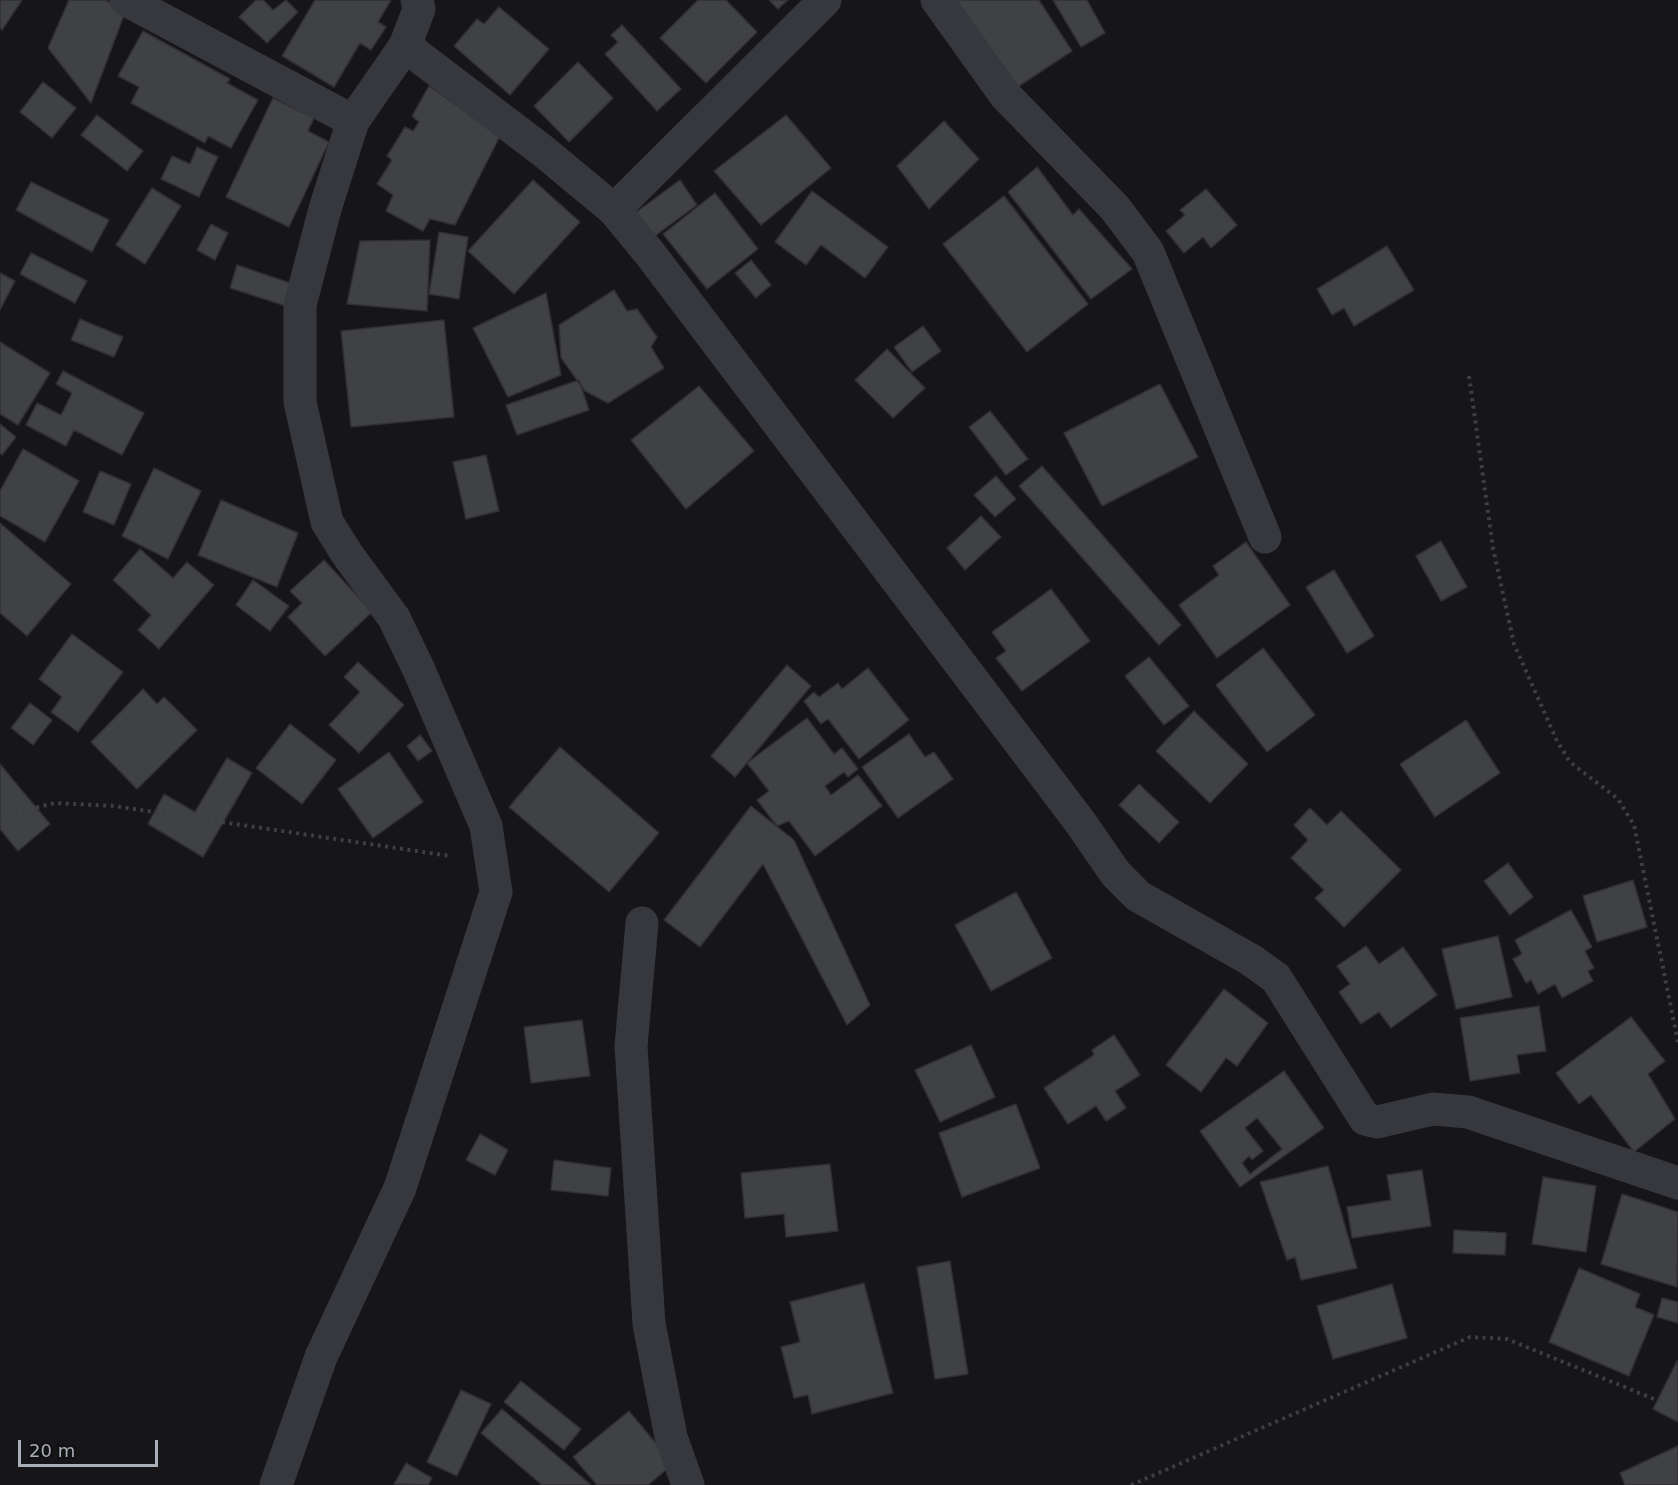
<!DOCTYPE html>
<style>
body{margin:0}
#map{position:relative;width:1678px;height:1485px;overflow:hidden;background:#161618;font-family:"DejaVu Sans",sans-serif}
canvas{display:block}
.scale{position:absolute;left:18px;top:1440px;width:140px;height:27px;box-sizing:border-box;border:3px solid #a8adb8;border-top:0;padding-left:8px;font-size:18px;line-height:21px;white-space:nowrap;color:#a8adb8;-webkit-text-stroke:4px #111113;paint-order:stroke}
</style>
<div id="map">
<canvas width="1678" height="1485"></canvas>
<div class="scale">20 m</div>
</div>
<script>
const g = document.querySelector('canvas').getContext('2d');
g.lineJoin = 'round';
function fill(path, color) {
  g.fillStyle = color;
  g.fill(path, 'evenodd');
}
function poly(rows) {
  const path = new Path2D();
  for (const r of rows) {
    path.moveTo(r[0], r[1]);
    for (let i = 2; i < r.length; i += 2) path.lineTo(r[i], r[i + 1]);
  }
  return path;
}
function strokePath(path, color, width, dash) {
  g.strokeStyle = color;
  g.lineWidth = width;
  g.lineCap = dash ? 'butt' : 'round';
  g.setLineDash(dash || []);
  g.stroke(path);
}
const building = poly([
 [0,0,22,0,2,30,0,28,0,0],
 [69,0,105,0,126,10,91,103,48,48,69,0],
 [256,0,263,0,273,10,286,0,298,12,267,43,239,17,256,0],
 [315,0,391,0,378,22,386,27,371,50,360,43,334,87,282,56,315,0],
 [698,0,726,0,757,32,706,83,660,38,698,0],
 [769,0,788,0,778,9,769,0],
 [950,0,1039,0,1072,51,1010,92,950,0],
 [1053,0,1087,0,1105,33,1081,47,1053,0],
 [499,7,549,49,510,95,454,46,477,19,484,24,499,7],
 [622,25,681,89,657,111,605,54,618,42,611,35,622,25],
 [143,31,230,79,227,83,258,100,231,148,208,136,205,143,131,103,139,87,118,76,143,31],
 [578,62,613,98,569,142,534,106,578,62],
 [43,82,76,108,52,138,20,112,43,82],
 [429,86,500,136,455,225,430,219,423,231,386,211,393,195,377,184,392,160,387,156,405,127,413,131,419,122,412,116,429,86],
 [273,98,314,118,308,131,329,142,289,227,226,197,273,98],
 [97,115,143,151,127,171,81,135,97,115],
 [786,115,831,168,761,225,714,171,786,115],
 [944,121,979,159,929,209,897,166,944,121],
 [197,147,218,157,199,197,161,179,172,156,190,164,197,147],
 [1037,167,1073,215,1079,209,1132,269,1091,299,1008,192,1037,167],
 [533,180,580,222,514,294,468,251,533,180],
 [680,180,697,205,652,238,635,213,680,180],
 [31,182,109,220,92,252,16,210,31,182],
 [152,188,181,206,145,264,116,245,152,188],
 [1206,189,1237,225,1211,248,1203,237,1184,253,1166,231,1185,215,1180,210,1206,189],
 [812,191,888,247,865,278,821,245,806,265,775,242,812,191],
 [715,193,758,249,707,289,663,234,715,193],
 [1004,196,1088,304,1027,352,943,244,1004,196],
 [211,224,228,233,215,260,197,250,211,224],
 [439,232,468,237,459,299,429,294,439,232],
 [430,240,427,311,347,304,360,241,430,240],
 [1387,246,1414,290,1354,326,1344,308,1332,315,1317,289,1387,246],
 [31,253,87,281,75,303,20,274,31,253],
 [751,260,771,285,756,298,735,273,751,260],
 [237,265,299,286,292,308,230,288,237,265],
 [0,273,15,281,0,310,0,273],
 [614,290,627,311,637,309,657,337,651,347,664,368,608,403,585,391,561,358,559,325,614,290],
 [546,293,561,375,508,397,473,328,546,293],
 [80,319,123,337,114,357,71,340,80,319],
 [444,320,454,417,351,427,341,331,444,320],
 [923,326,941,351,912,372,894,347,923,326],
 [0,342,50,373,18,425,0,414,0,342],
 [887,349,925,388,893,418,855,380,887,349],
 [63,371,144,413,122,455,74,430,66,446,26,425,37,403,61,415,72,393,56,384,63,371],
 [579,380,589,410,517,435,506,405,579,380],
 [1160,384,1198,457,1102,506,1064,433,1160,384],
 [699,386,754,451,686,509,631,440,699,386],
 [990,411,1028,459,1006,475,969,427,990,411],
 [0,424,16,437,2,455,0,453,0,424],
 [23,449,79,481,45,542,0,516,0,491,23,449],
 [486,455,499,511,466,519,453,462,486,455],
 [1042,466,1181,625,1159,645,1019,486,1042,466],
 [154,468,201,491,168,559,122,536,154,468],
 [100,471,131,484,114,525,83,512,100,471],
 [996,476,1016,499,995,517,974,495,996,476],
 [221,500,298,533,277,587,198,555,221,500],
 [981,516,1001,537,965,570,947,548,981,516],
 [0,523,71,584,27,636,0,613,0,523],
 [1441,541,1467,587,1441,601,1416,556,1441,541],
 [1246,542,1290,605,1217,658,1179,605,1219,575,1213,566,1246,542],
 [140,549,173,578,187,562,214,585,159,649,138,630,151,615,113,580,140,549],
 [324,560,372,612,325,656,288,617,302,603,290,591,324,560],
 [1334,570,1374,636,1347,653,1306,587,1334,570],
 [253,580,289,606,270,631,236,605,253,580],
 [1051,589,1090,641,1022,691,996,658,1006,651,992,632,1051,589],
 [72,634,123,672,78,732,51,712,62,697,39,679,72,634],
 [1263,648,1315,715,1267,752,1216,685,1263,648],
 [1149,657,1189,706,1164,725,1125,676,1149,657],
 [358,662,404,705,359,753,329,725,360,692,344,677,358,662],
 [787,665,811,686,735,777,711,756,787,665],
 [868,668,909,720,859,759,828,719,821,724,804,701,814,692,819,697,838,683,842,689,868,668],
 [143,689,157,704,164,697,197,730,137,789,91,742,143,689],
 [30,703,52,720,33,745,11,728,30,703],
 [1194,711,1248,764,1210,803,1156,751,1194,711],
 [807,718,834,754,842,748,858,769,848,777,844,772,825,786,831,795,858,775,882,806,815,856,789,821,777,826,757,800,769,791,747,763,807,718],
 [1466,720,1500,773,1435,817,1400,764,1466,720],
 [290,724,336,760,302,804,256,768,290,724],
 [909,734,925,757,934,752,953,779,898,818,862,767,909,734],
 [420,735,432,751,418,761,407,746,420,735],
 [560,747,659,833,609,892,509,807,560,747],
 [389,752,423,802,373,838,338,789,389,752],
 [227,758,252,773,203,857,148,824,164,794,195,812,227,758],
 [0,764,50,824,18,851,0,829,0,764],
 [1139,784,1179,822,1159,843,1119,805,1139,784],
 [751,806,794,840,870,1005,847,1025,763,864,700,947,664,920,751,806],
 [1310,808,1327,825,1341,811,1401,870,1344,927,1315,898,1324,890,1291,858,1308,840,1294,825,1310,808],
 [1508,863,1533,897,1510,915,1484,881,1508,863],
 [1633,880,1647,927,1597,942,1583,896,1633,880],
 [1016,892,1052,958,991,991,955,925,1016,892],
 [1571,910,1592,947,1585,951,1594,968,1588,971,1593,981,1562,998,1555,984,1538,994,1531,980,1526,983,1513,959,1522,954,1515,940,1571,910],
 [1498,936,1512,997,1456,1009,1442,949,1498,936],
 [1366,946,1379,964,1403,947,1437,995,1391,1028,1379,1012,1361,1024,1339,992,1350,984,1337,966,1366,946],
 [1224,989,1268,1023,1237,1066,1226,1058,1201,1092,1166,1065,1224,989],
 [1539,1006,1546,1051,1517,1055,1520,1073,1470,1081,1460,1018,1539,1006],
 [1631,1017,1665,1061,1648,1074,1675,1119,1634,1152,1591,1095,1579,1104,1556,1073,1631,1017],
 [582,1020,590,1076,531,1083,524,1027,582,1020],
 [1114,1035,1140,1075,1115,1091,1126,1108,1106,1121,1096,1106,1068,1124,1044,1088,1094,1055,1092,1050,1114,1035],
 [971,1045,995,1097,940,1122,915,1070,971,1045],
 [1284,1071,1324,1128,1240,1187,1200,1131,1284,1071],
 [1257,1118,1282,1149,1250,1174,1242,1163,1249,1156,1252,1160,1263,1151,1245,1128,1257,1118],
 [1016,1104,1040,1168,962,1197,939,1133,1016,1104],
 [480,1134,508,1150,495,1175,466,1160,480,1134],
 [554,1160,611,1168,608,1196,551,1190,554,1160],
 [830,1164,838,1231,786,1237,784,1214,745,1218,741,1173,830,1164],
 [1328,1166,1357,1268,1301,1280,1295,1257,1287,1260,1260,1182,1328,1166],
 [1422,1170,1431,1226,1352,1238,1347,1207,1391,1200,1387,1175,1422,1170],
 [1543,1177,1596,1186,1586,1252,1532,1244,1543,1177],
 [1622,1194,1678,1212,1677,1287,1601,1264,1622,1194],
 [1454,1230,1506,1233,1505,1255,1453,1253,1454,1230],
 [950,1261,968,1374,935,1379,917,1267,950,1261],
 [1579,1268,1640,1294,1635,1307,1654,1315,1629,1376,1549,1342,1579,1268],
 [864,1283,893,1393,812,1414,808,1395,794,1398,781,1347,800,1342,790,1302,864,1283],
 [1392,1284,1407,1338,1333,1359,1317,1306,1392,1284],
 [1662,1298,1678,1302,1678,1323,1657,1317,1662,1298],
 [1677,1361,1678,1361,1678,1422,1653,1409,1677,1361],
 [521,1381,581,1429,564,1450,504,1402,521,1381],
 [461,1390,491,1404,457,1476,427,1462,461,1390],
 [502,1409,590,1484,589,1485,542,1485,481,1433,502,1409],
 [629,1411,673,1464,648,1485,597,1485,573,1457,629,1411],
 [1678,1446,1678,1485,1625,1485,1620,1473,1678,1446],
 [406,1463,432,1478,428,1485,394,1484,406,1463]
]);
const path = poly([
 [1469,376,1493,548,1514,644,1557,741,1570,762,1618,799,1634,825,1678,1042],
 [0,817,54,803,114,806,450,856],
 [1131,1485,1470,1337,1507,1339,1654,1399]
]);
const street = poly([
 [126,0,353,121],
 [937,0,1005,95,1115,208,1148,252,1265,537],
 [405,46,543,151,614,210,651,255,1080,822,1116,874,1138,896,1251,960,1276,978,1365,1119,1377,1122,1433,1109,1468,1112,1678,1183],
 [614,210,825,0],
 [642,923,631,1046,649,1324,671,1437,688,1485],
 [276,1485,321,1357,400,1188,496,892,486,826,419,670,394,618,347,554,327,522,300,402,300,305,325,209,353,121,405,46,419,9,417,0]
]);
fill(building, '#404145');
strokePath(building, '#303034', 1.5);
strokePath(path, '#3d3f44', 4, [3, 4.5]);
strokePath(street, '#37383d', 33);
</script>
